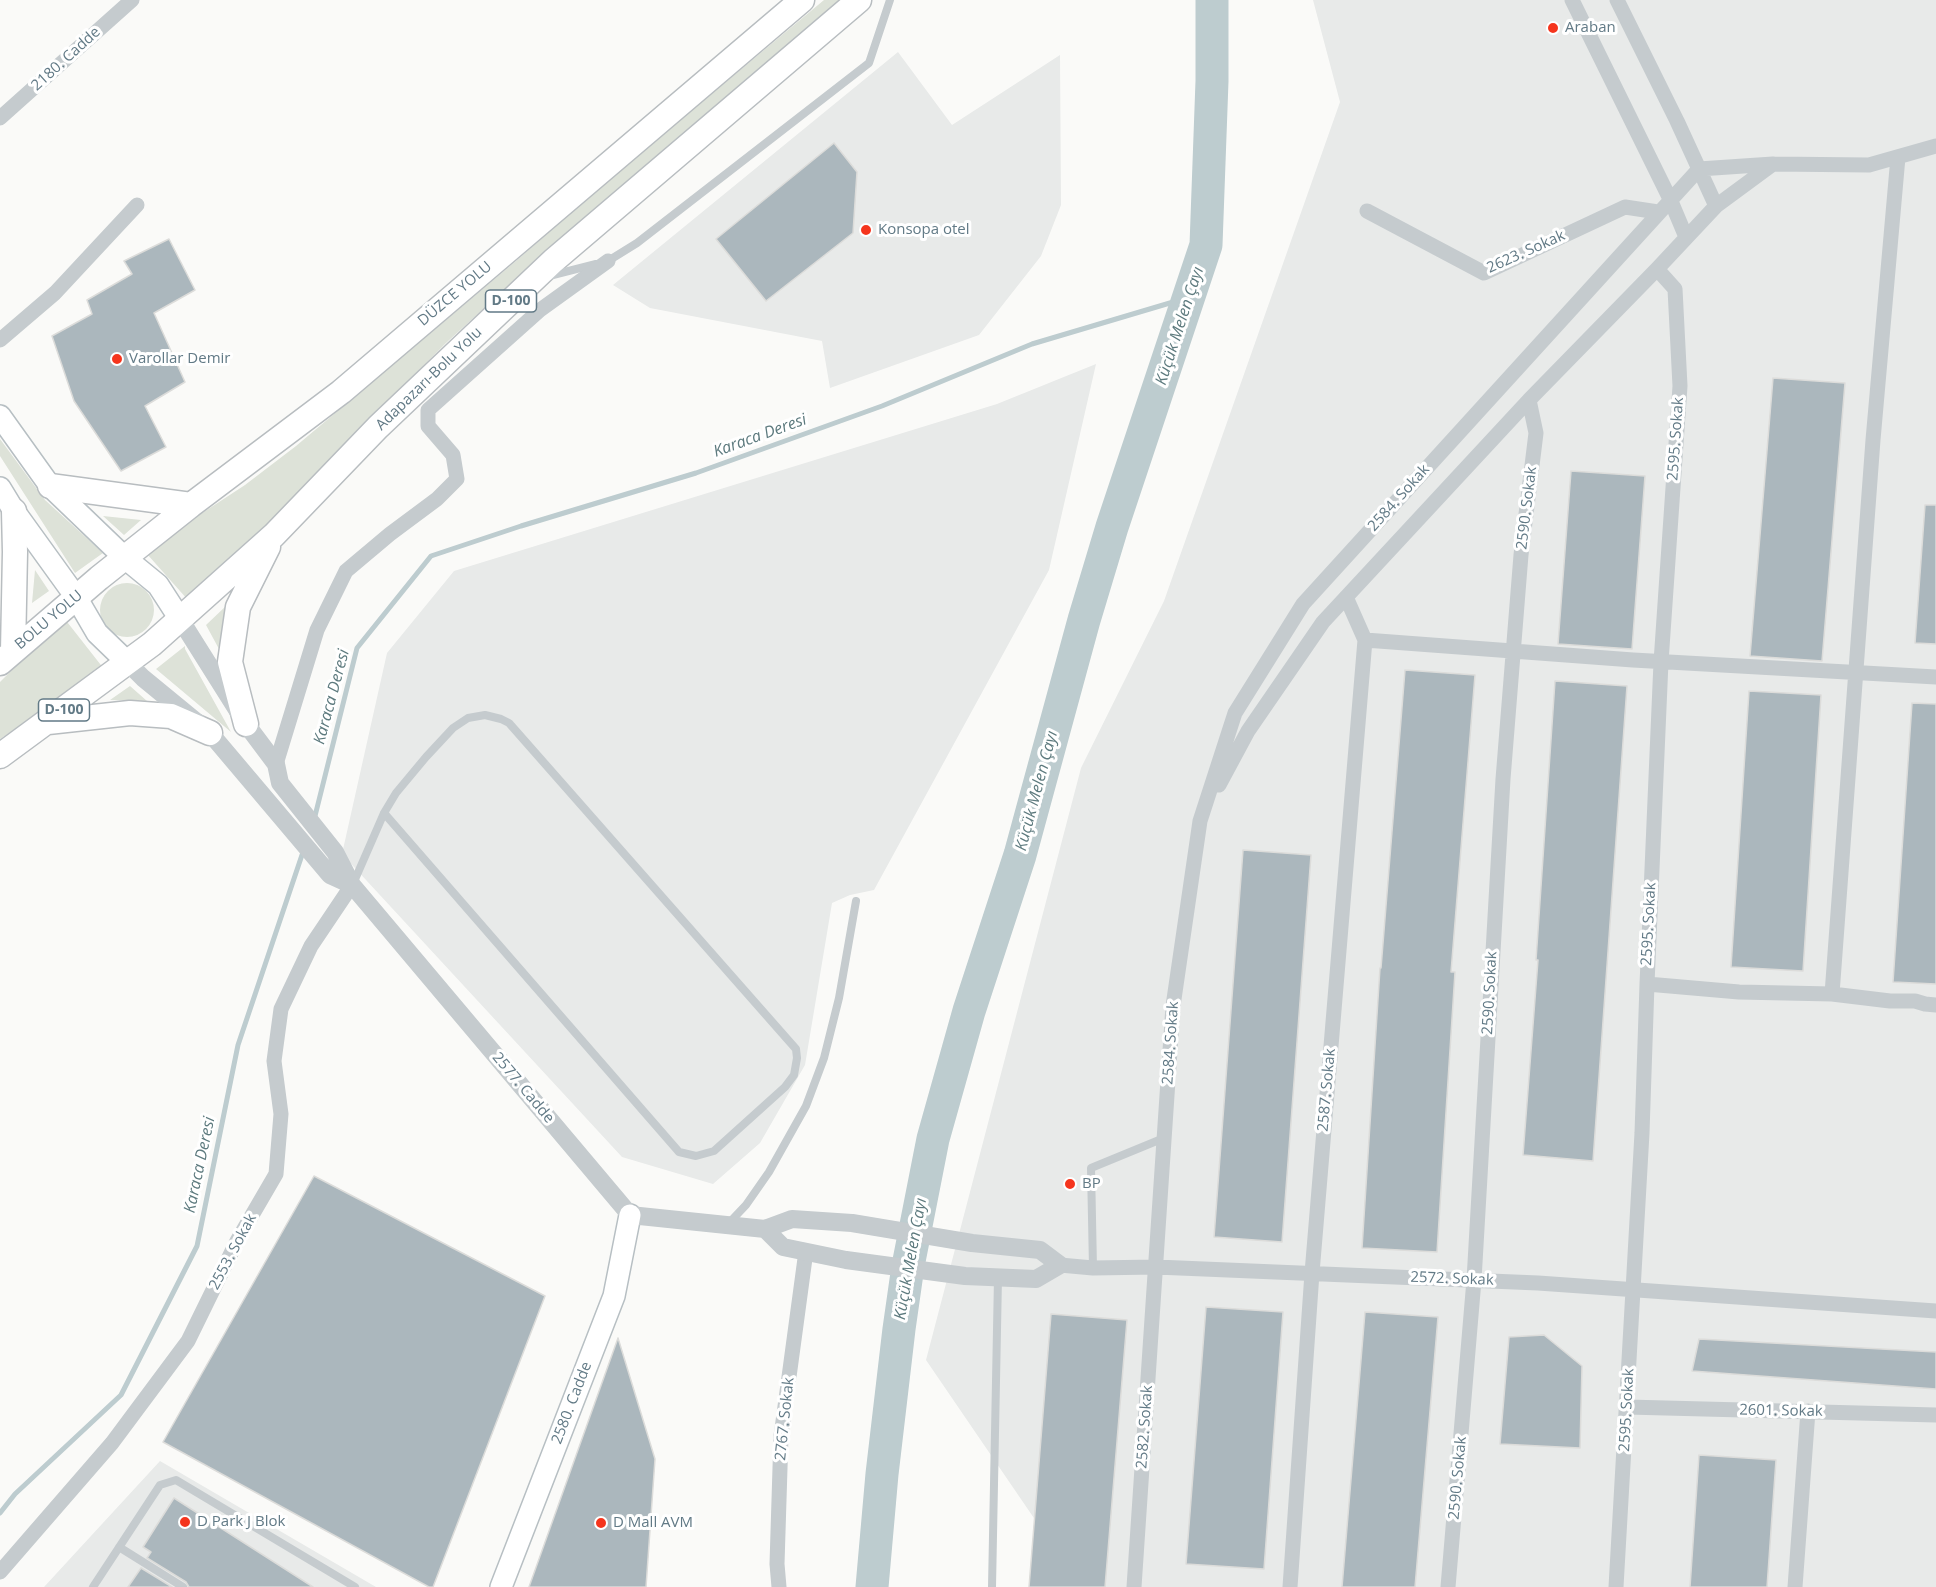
<!DOCTYPE html>
<meta charset="utf-8">
<style>
body{margin:0}
canvas{display:block;background:#fafaf8}
</style>
<canvas width="1936" height="1587"></canvas>
<script>
const g = document.querySelector('canvas').getContext('2d');
g.lineJoin = 'round';
function fill(path, color) {
  g.fillStyle = color;
  g.fill(path, 'evenodd');
}
function poly(rows) {
  const path = new Path2D();
  for (const r of rows) {
    if (r.length === 3) {
      path.moveTo(r[0] + r[2], r[1]);
      path.arc(r[0], r[1], r[2], 0, 2 * Math.PI);
      continue;
    }
    path.moveTo(r[0], r[1]);
    for (let i = 2; i < r.length; i += 2) path.lineTo(r[i], r[i + 1]);
  }
  return path;
}
function strokePath(path, color, width, dash) {
  g.strokeStyle = color;
  g.lineWidth = width;
  g.lineCap = dash ? 'butt' : 'round';
  g.setLineDash(dash || []);
  g.stroke(path);
}
function drawText(font, color, halo, rows, align = 'center') {
  g.font = font + ' "Open Sans",sans-serif';
  g.lineWidth = 6;
  g.setLineDash([]);
  g.textBaseline = 'middle';
  g.strokeStyle = halo;
  g.fillStyle = color;
  for (const [text, x, y, turn = 0] of rows) {
    g.save();
    g.translate(x, y);
    g.rotate((+turn || 0) * Math.PI / 180);
    g.textAlign = isNaN(turn) ? turn : align;
    if (halo) g.strokeText(text, 0, 0);
    g.fillText(text, 0, 0);
    g.restore();
  }
}
const built = poly([
 [1313,0,1936,0,1936,1587,1081,1587,926,1360,1081,768,1164,601,1340,102],
 [898,52,952,125,1060,55,1061,205,1041,256,979,335,830,388,822,341,650,308,613,285],
 [1096,364,1049,570,874,890,850,895,832,903,805,1065,760,1143,713,1184,622,1157,342,854,387,653,454,571,997,404],
 [160,1461,376,1587,44,1587]
]);
const green = poly([
 [824,0,840,0,528,268,446,343,244,548,188,600,147,554,190,521,245,485,296,446,516,261,606,182],
 [0,439,45,500,103,553,75,573,0,456],
 [103,516,141,520,124,535],
 [35,570,49,591,32,603],
 [127,610,27],
 [226,606,219,649,206,625],
 [64,618,104,669,0,739,0,682],
 [185,646,185,649,231,732,156,669],
 [130,686,147,701,110,700]
]);
const stream = poly([
 [314,820,357,648,431,556,521,526,696,473,882,406,1032,344,1190,297],
 [0,1513,15,1494,121,1395,197,1246,238,1045,304,849]
]);
const river = poly([
 [872,1587,882,1474,899,1329,908,1266,933,1139,969,1011,1020,855,1084,620,1112,527,1206,245,1212,81,1212,0]
]);
const building = poly([
 [834,143,857,172,853,233,766,301,716,239,834,143],
 [169,239,195,290,154,313,185,382,145,406,166,447,121,471,74,401,52,336,92,314,87,300,132,274,124,261,169,239],
 [1773,378,1845,383,1822,661,1750,656,1773,378],
 [1571,471,1645,476,1632,649,1558,644,1571,471],
 [1925,505,1936,505,1936,644,1915,643,1925,505],
 [1405,670,1475,675,1451,972,1455,972,1437,1252,1362,1248,1380,968,1381,968,1405,670],
 [1555,681,1627,686,1593,1161,1523,1155,1538,960,1536,960,1555,681],
 [1749,691,1821,695,1803,971,1731,967,1749,691],
 [1912,703,1936,704,1936,984,1893,982,1912,703],
 [1243,850,1311,855,1282,1242,1214,1237,1243,850],
 [314,1176,545,1296,433,1587,429,1587,163,1442,314,1176],
 [1206,1307,1283,1312,1264,1569,1186,1564,1206,1307],
 [1365,1312,1438,1317,1415,1587,1342,1587,1365,1312],
 [1051,1314,1127,1320,1105,1587,1029,1587,1051,1314],
 [1544,1335,1582,1366,1580,1448,1500,1444,1509,1337,1544,1335],
 [618,1338,655,1459,646,1587,529,1587,618,1338],
 [1699,1339,1936,1352,1936,1389,1692,1371,1699,1339],
 [1699,1455,1776,1460,1767,1587,1690,1587,1699,1455],
 [174,1498,313,1587,189,1587,186,1582,147,1558,151,1552,143,1547,174,1498],
 [141,1568,172,1587,128,1587,141,1568]
]);
const service = poly([
 [608,261,637,243,869,63,890,0],
 [549,276,596,264],
 [353,884,384,813,396,793,426,757,453,728,468,718,485,715,501,719,509,723,796,1049,797,1058,794,1075,785,1087,714,1151,696,1156,679,1152,384,813],
 [728,1224,746,1205,769,1172,806,1106,824,1058,839,998,856,901],
 [1093,1268,1091,1168,1164,1138],
 [119,1547,183,1587],
 [93,1587,160,1485,176,1480,355,1587],
 [992,1587,998,1278]
]);
const minor = poly([
 [1572,0,1670,199,1686,237],
 [1617,0,1677,121,1716,206],
 [0,118,132,0],
 [1367,211,1484,273,1625,207,1658,212],
 [0,340,55,293,137,205],
 [1365,640,1633,660,1936,677],
 [276,764,317,630,346,571,390,534,437,499,457,479,453,455,428,426,428,410,540,310,608,261],
 [1219,785,1248,731,1323,622,1529,400,1657,269,1716,206,1773,164],
 [1647,984,1739,992,1832,994,1890,1001,1915,1001,1925,1004,1936,1005],
 [1832,994,1873,440,1898,157],
 [1060,1265,1093,1268,1156,1267,1538,1283,1936,1311],
 [1627,1407,1936,1415],
 [0,1572,112,1443,188,1341,237,1241,276,1174,281,1114,274,1061,281,1009,311,946,352,885],
 [779,1587,777,1564,781,1436,806,1251],
 [1134,1587,1173,1006,1200,821,1235,713,1303,604,1699,169,1773,164,1869,165,1936,146],
 [1290,1587,1312,1273,1365,640,1346,597],
 [1448,1587,1474,1280,1503,779,1521,555,1536,433,1529,400],
 [1616,1587,1642,1133,1647,984,1661,662,1680,386,1675,289,1657,269],
 [1795,1587,1808,1411]
]);
const tertiary = poly([
 [180,619,246,724,276,764,280,783,335,852,352,885,630,1215,765,1229,792,1219,852,1223,972,1243,1040,1250,1060,1265,1036,1279,965,1276,846,1260,783,1247,765,1229],
 [127,662,143,678,210,733,330,875,352,885]
]);
const secondary = poly([
 [0,416,50,486,125,558,158,585,180,619],
 [0,488,14,511,76,597,97,633,127,662],
 [501,1587,614,1296,630,1215]
]);
const trunk = poly([
 [50,486,191,505],
 [13,651,15,552,14,511],
 [0,663,99,578,191,505,341,392,802,0],
 [48,722,130,713,171,716,210,733],
 [246,724,230,662,238,607,268,547],
 [0,756,152,644,274,535,378,427,553,261,859,0]
]);
const markers = [
 [1553,28,6,"#f5351d"],
 [866,230,6,"#f5351d"],
 [117,359,6,"#f5351d"],
 [1070,1184,6,"#f5351d"],
 [185,1522,6,"#f5351d"],
 [601,1523,6,"#f5351d"]
];
const shields = [
 [511,301,51],
 [64,710,51]
];
const shieldNames = [
 ["D-100",511,301],
 ["D-100",64,710]
];
const poiNames = [
 ["Araban",1565,28],
 ["Konsopa otel",878,230],
 ["Varollar Demir",129,359],
 ["BP",1082,1184],
 ["D Park J Blok",197,1522],
 ["D Mall AVM",613,1523]
];
const streetNames = [
 ["2180. Cadde",66,59,-42],
 ["2623. Sokak",1526,252,-24],
 ["DÜZCE YOLU",455,294,-40],
 ["Adapazarı-Bolu Yolu",429,379,-44],
 ["2595. Sokak",1676,439,-86],
 ["2584. Sokak",1399,498,-48],
 ["2590. Sokak",1527,508,-83],
 ["BOLU YOLU",49,620,-40],
 ["2595. Sokak",1649,924,-87],
 ["2590. Sokak",1490,993,-87],
 ["2584. Sokak",1171,1043,-86],
 ["2577. Cadde",523,1088,50],
 ["2587. Sokak",1327,1090,-85],
 ["2553. Sokak",233,1252,-62],
 ["2572. Sokak",1452,1279,2],
 ["2580. Cadde",572,1403,-69],
 ["2595. Sokak",1627,1410,-87],
 ["2601. Sokak",1781,1411,1],
 ["2767. Sokak",785,1419,-84],
 ["2582. Sokak",1145,1427,-86],
 ["2590. Sokak",1458,1478,-85]
];
const waterNames = [
 ["Küçük Melen Çayı",1180,326,-72],
 ["Karaca Deresi",760,436,-20],
 ["Karaca Deresi",332,697,-75],
 ["Küçük Melen Çayı",1037,791,-75],
 ["Karaca Deresi",200,1165,-78],
 ["Küçük Melen Çayı",911,1259,-80]
];
fill(built, '#e8eae9');
fill(green, '#dde2d8');
strokePath(stream, '#bdcccf', 5);
strokePath(river, '#bdcccf', 33);
fill(building, '#abb7bd');
strokePath(building, '#dcdcda', 1.5);
strokePath(secondary, '#b7bfc3', 24);
strokePath(trunk, '#b8bdc0', 27);
strokePath(service, '#c5cbce', 8);
strokePath(minor, '#c5cbce', 15);
strokePath(tertiary, '#c5cbce', 18);
strokePath(secondary, '#fff', 21);
strokePath(trunk, '#fff', 24);
for (const [x, y, r, color] of markers) {
  const dot = new Path2D();
  dot.arc(x, y, r, 0, 2 * Math.PI);
  g.fillStyle = color;
  g.fill(dot);
  strokePath(dot, '#fff', 2);
}
for (const [x, y, w] of shields) {
  const box = new Path2D();
  box.roundRect(x - w / 2, y - 11, w, 22, 4.5);
  g.fillStyle = '#fff';
  g.fill(box);
  strokePath(box, '#627a86', 1.5);
}
drawText('bold 14px', '#627a86', null, shieldNames);
drawText('15px', '#627a86', '#fff', poiNames, 'left');
drawText('15px', '#627a86', '#fff', streetNames);
drawText('italic 16px', '#5d7a7e', '#fff', waterNames);
</script>
